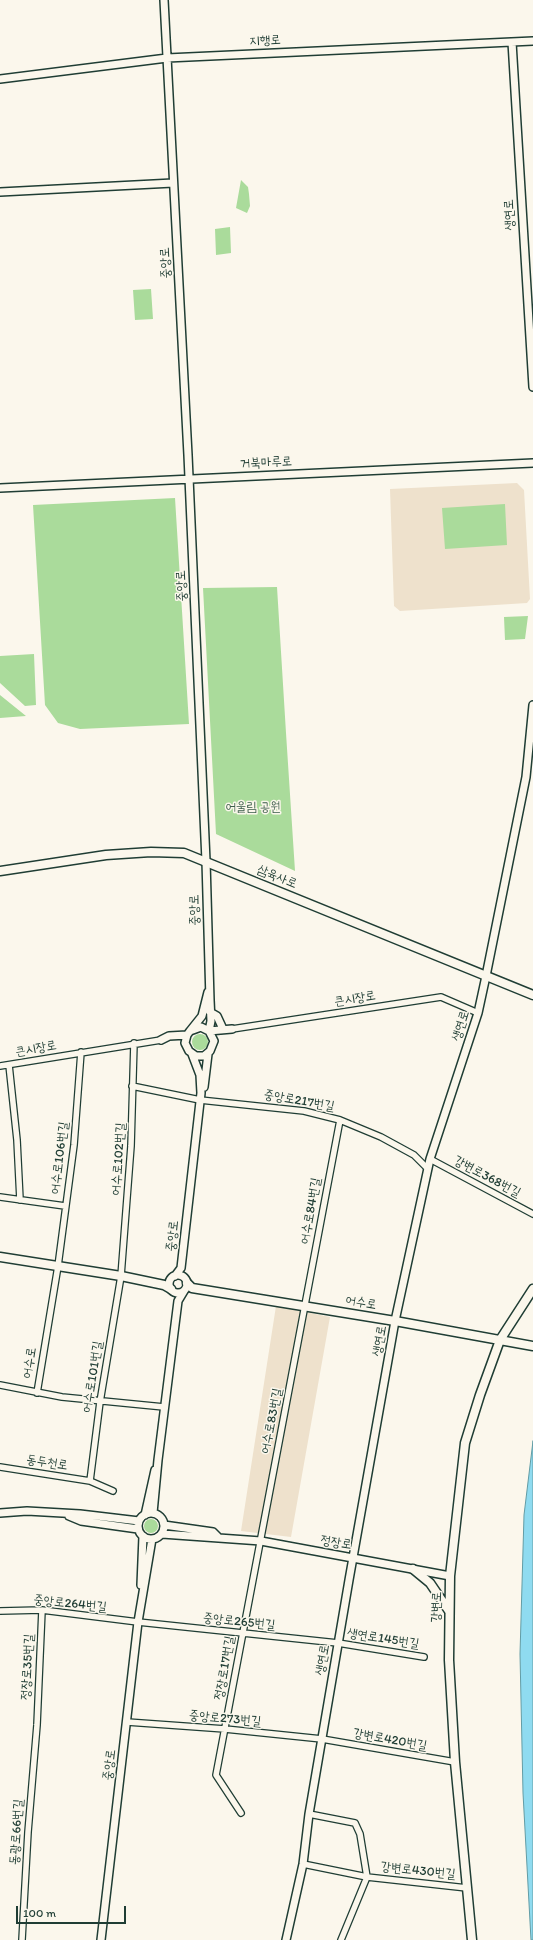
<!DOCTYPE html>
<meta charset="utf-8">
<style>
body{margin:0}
#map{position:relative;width:533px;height:1940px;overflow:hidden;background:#fbf7ec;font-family:Itim,sans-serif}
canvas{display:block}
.scale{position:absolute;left:16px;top:1906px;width:110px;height:18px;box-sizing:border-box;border:2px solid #1f3d34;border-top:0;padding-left:5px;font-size:12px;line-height:14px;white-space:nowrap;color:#1f3d34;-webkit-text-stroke:3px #fbf7ec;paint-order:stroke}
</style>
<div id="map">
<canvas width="533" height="1940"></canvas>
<div class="scale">100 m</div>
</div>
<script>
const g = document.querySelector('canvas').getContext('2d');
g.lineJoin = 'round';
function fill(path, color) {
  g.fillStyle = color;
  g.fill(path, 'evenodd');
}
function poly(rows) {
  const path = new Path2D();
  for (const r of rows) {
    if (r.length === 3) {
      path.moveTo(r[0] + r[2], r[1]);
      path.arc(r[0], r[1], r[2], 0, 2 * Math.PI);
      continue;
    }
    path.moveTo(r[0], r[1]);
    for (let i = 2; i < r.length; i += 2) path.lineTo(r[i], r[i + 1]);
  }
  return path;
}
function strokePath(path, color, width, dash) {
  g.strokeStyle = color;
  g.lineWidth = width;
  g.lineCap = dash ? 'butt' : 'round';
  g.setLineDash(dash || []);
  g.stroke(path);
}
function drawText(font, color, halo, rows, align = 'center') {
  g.font = font + ' Itim,"Poor Story",sans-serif';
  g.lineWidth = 3;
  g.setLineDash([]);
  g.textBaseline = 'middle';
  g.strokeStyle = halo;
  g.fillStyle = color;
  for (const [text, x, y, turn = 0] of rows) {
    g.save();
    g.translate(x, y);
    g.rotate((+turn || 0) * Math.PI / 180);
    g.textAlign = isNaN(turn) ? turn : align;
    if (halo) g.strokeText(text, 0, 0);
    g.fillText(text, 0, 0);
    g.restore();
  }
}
const built = poly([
 [517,483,524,490,530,599,527,603,400,611,394,606,390,489],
 [276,1306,330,1317,291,1537,241,1531]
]);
const green = poly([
 [241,180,248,187,249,194,250,206,247,213,236,208],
 [230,227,231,253,216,255,215,229],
 [151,289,153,319,135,320,133,290],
 [175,498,189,724,80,729,58,723,45,705,33,505],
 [505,504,507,545,445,549,442,508],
 [277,587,286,733,295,871,216,834,203,588],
 [528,616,525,639,505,640,504,617],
 [34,654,36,705,25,706,0,683,0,656],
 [0,695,26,716,0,718],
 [200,1042,8],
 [151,1526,7]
]);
const water = poly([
 [533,1441,533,1940,531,1940,523,1793,520,1654,524,1515,533,1441]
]);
const minor = poly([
 [232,1029,441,997,478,1013],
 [9,1065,17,1140,20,1200],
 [0,1066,161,1040],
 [132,1086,200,1100,304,1111,340,1120,381,1137,414,1155,428,1169],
 [430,1159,533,1214],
 [0,1197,65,1206],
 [0,1385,62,1397,164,1407],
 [37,1393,58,1266,74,1145,81,1052],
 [0,1467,90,1481,113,1491],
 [90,1481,100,1402,121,1276,131,1146,134,1043],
 [0,1611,42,1610,138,1622,338,1643,424,1657],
 [127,1722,225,1729,322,1739,455,1762],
 [241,1813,216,1775,340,1120],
 [309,1814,355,1823,360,1834,367,1877,341,1940],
 [303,1864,367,1877,467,1888],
 [22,1940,28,1832,37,1725,42,1610]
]);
const tertiary = poly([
 [164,0,188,455,206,861,210,1000,211,1021,209,1031],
 [512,42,533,387],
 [0,79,167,58,533,41],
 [0,192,173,183],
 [0,488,533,463],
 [210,1012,217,1016,223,1029],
 [190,1031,201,1027,209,1031,214,1041,210,1051,204,1056,196,1056,189,1051,185,1043,187,1035,190,1031,202,1016,208,992],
 [209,1031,232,1029],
 [161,1040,169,1036,187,1035],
 [204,1087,208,1054],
 [178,1284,9],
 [175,1276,181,1268,201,1093,200,1075,192,1054],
 [0,1513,27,1511,80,1514,139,1521],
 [153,1513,158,1460,178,1301,184,1291],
 [151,1526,13],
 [145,1515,155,1470],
 [69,1516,81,1521,138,1529],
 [164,1525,213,1532,218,1537],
 [162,1534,261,1541,450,1576],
 [141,1585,143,1536],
 [101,1940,138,1622,152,1539],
 [286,1940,303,1864,309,1814,349,1580,395,1321,430,1159,478,1013,486,976,526,777,533,705]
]);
const secondary = poly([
 [0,871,106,855,151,852,184,853,533,995],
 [0,1257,121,1276,164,1285,171,1289],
 [187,1283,192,1288,395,1321,533,1346],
 [413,1569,430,1583,449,1611],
 [472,1940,455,1762,449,1660,450,1576,465,1443,480,1395,500,1340,533,1289]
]);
const streetNames = [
 ["지행로",265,41,-3],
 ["생연로",510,215,-93],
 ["중앙로",166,263,-93],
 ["거북마루로",266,463,-3],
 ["중앙로",182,586,-93],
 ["삼육사로",277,877,22],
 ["중앙로",195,910,-91],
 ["큰시장로",355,999,-9],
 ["생연로",461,1026,-73],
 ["큰시장로",36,1049,-10],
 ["중앙로217번길",299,1101,10],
 ["어수로106번길",60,1158,-83],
 ["어수로102번길",119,1159,-86],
 ["강변로368번길",487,1177,28],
 ["어수로84번길",311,1211,-80],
 ["중앙로",173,1236,-84],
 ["어수로",361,1303,10],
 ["생연로",380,1341,-80],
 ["어수로",30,1363,-81],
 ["어수로101번길",93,1377,-81],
 ["어수로83번길",272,1421,-79],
 ["동두천로",47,1463,9],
 ["정장로",336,1543,9],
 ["중앙로264번길",70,1604,6],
 ["강변로",437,1607,-88],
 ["중앙로265번길",239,1622,6],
 ["생연로145번길",383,1639,9],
 ["생연로",323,1660,-80],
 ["정장로35번길",28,1667,-87],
 ["정장로17번길",225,1668,-80],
 ["중앙로273번길",225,1719,5],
 ["강변로420번길",390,1740,10],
 ["중앙로",110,1765,-83],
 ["동광로66번길",17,1832,-86],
 ["강변로430번길",418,1871,6]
];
const parkNames = [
 ["어울림 공원",253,808]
];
fill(built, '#eee1cc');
fill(green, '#aadb9b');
fill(water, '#8fdbf0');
strokePath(water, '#629ca5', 1);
strokePath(minor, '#1f3d34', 8);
strokePath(tertiary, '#1f3d34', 10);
strokePath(secondary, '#1f3d34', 11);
strokePath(minor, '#fbf7ec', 5.5);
strokePath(tertiary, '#fbf7ec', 7);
strokePath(secondary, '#fbf7ec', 8);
drawText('13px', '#1f3d34', '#fbf7ec', streetNames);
drawText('13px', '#3b5d49', '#fbf7ec', parkNames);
</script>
